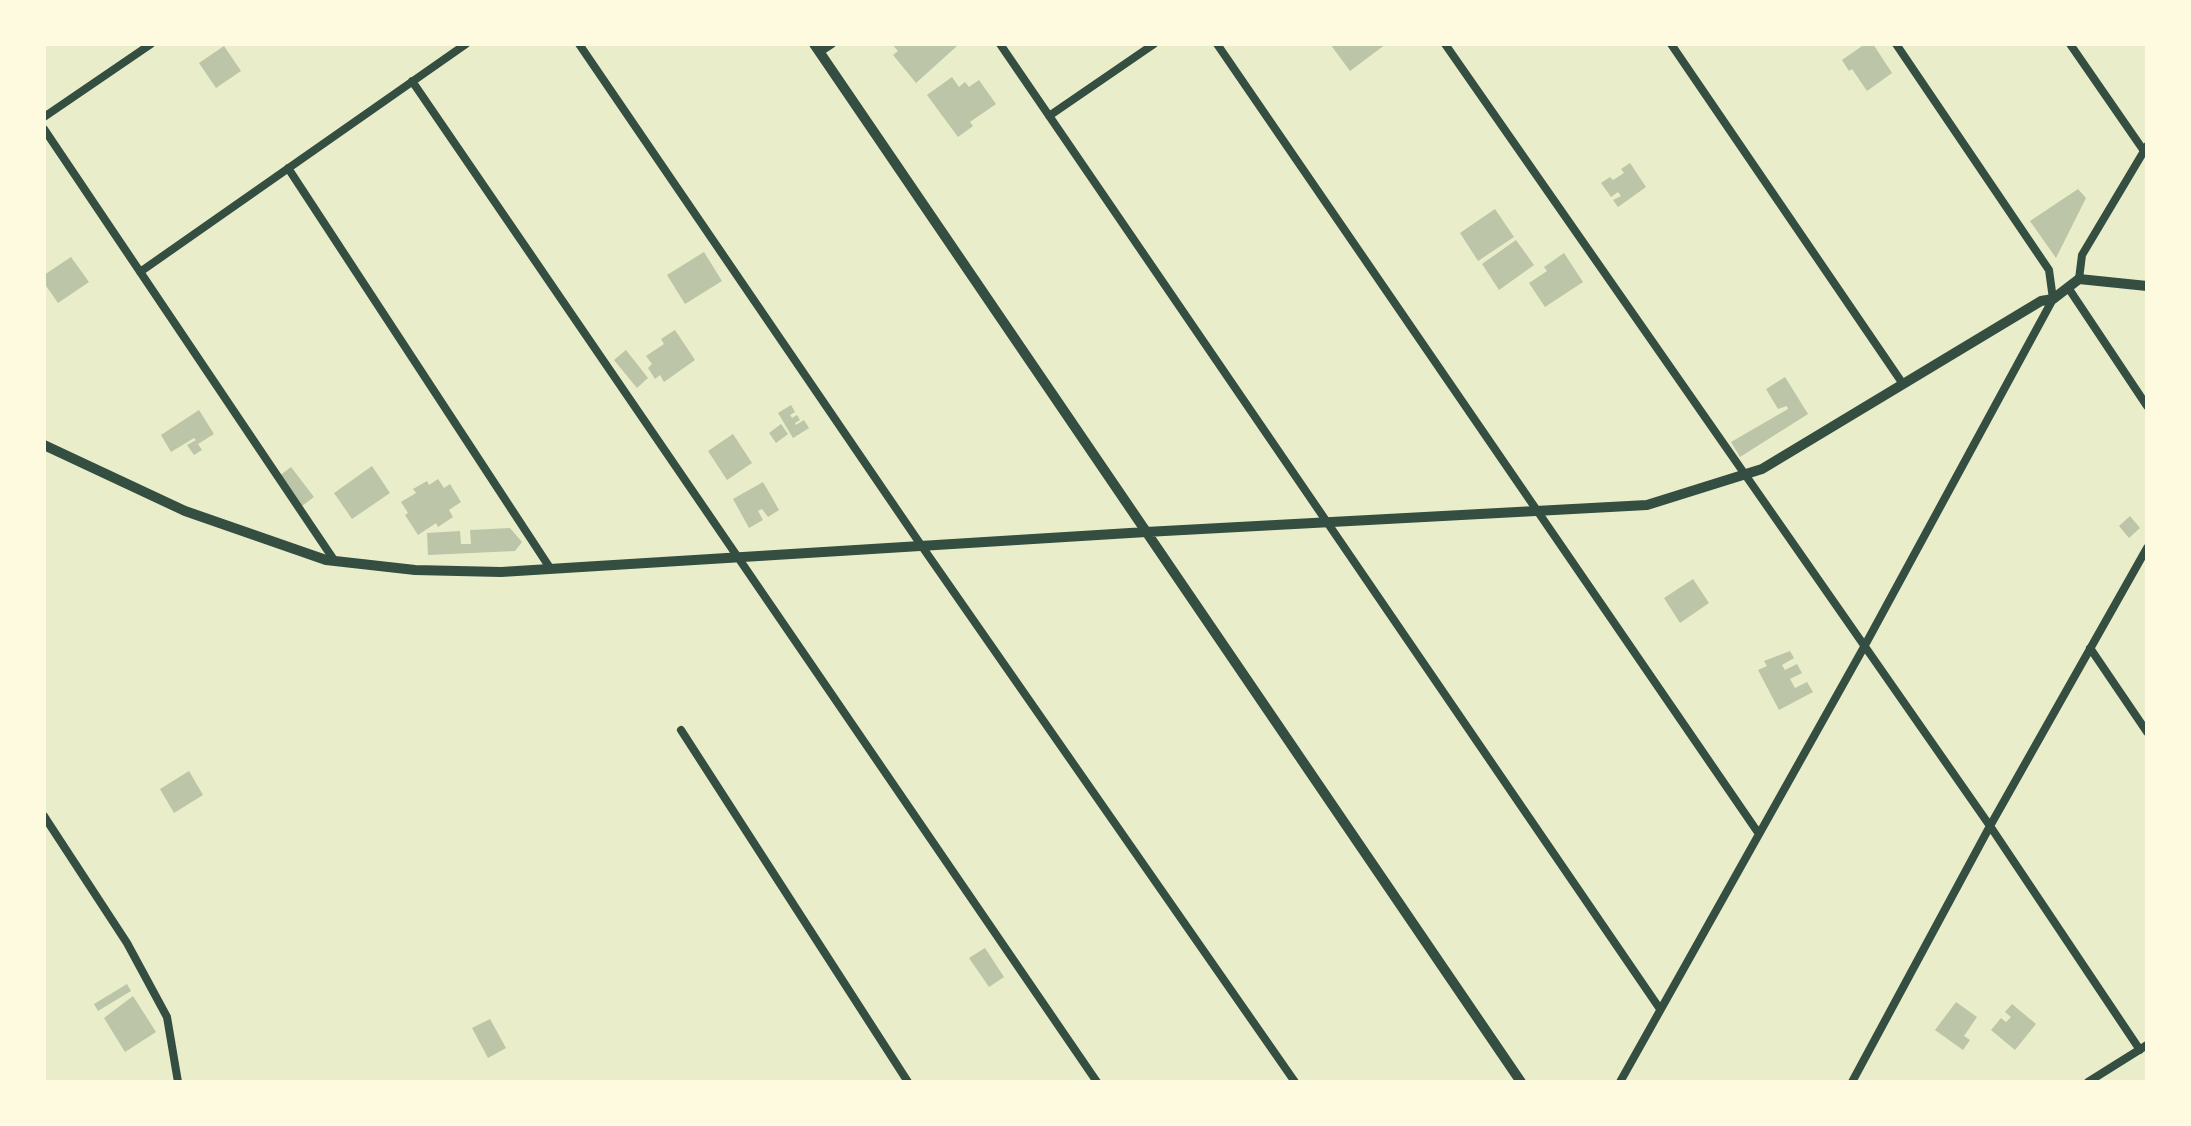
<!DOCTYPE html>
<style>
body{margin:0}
#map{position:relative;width:2191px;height:1126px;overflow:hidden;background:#e9edc9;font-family:"Titillium Web",sans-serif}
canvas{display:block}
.frame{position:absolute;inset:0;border:46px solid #fefae0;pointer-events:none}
</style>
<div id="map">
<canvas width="2191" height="1126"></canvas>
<div class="frame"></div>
</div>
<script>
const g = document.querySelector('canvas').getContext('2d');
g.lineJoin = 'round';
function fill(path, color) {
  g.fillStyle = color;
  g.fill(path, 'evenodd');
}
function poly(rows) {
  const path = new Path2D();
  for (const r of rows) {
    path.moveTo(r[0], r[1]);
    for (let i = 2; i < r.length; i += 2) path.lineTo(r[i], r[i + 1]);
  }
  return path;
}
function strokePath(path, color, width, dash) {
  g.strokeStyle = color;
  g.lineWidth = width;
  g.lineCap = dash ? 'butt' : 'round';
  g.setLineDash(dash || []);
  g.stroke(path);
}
const building = poly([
 [892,44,955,44,957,46,916,83,893,55,898,51],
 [1330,44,1386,44,1350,71],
 [1865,44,1873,44,1892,73,1867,91,1852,69,1849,71,1842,60],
 [224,46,241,71,216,88,199,63],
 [952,77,959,87,965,82,969,87,979,80,996,104,970,122,973,126,958,137,927,95],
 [1630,163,1646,187,1618,207,1613,200,1621,196,1618,192,1611,197,1601,183,1610,177,1613,180,1624,173,1621,169],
 [2078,189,2086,198,2056,258,2030,221],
 [1495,209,1514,237,1478,261,1460,233],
 [1516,240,1534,265,1499,290,1482,264],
 [704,252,722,281,685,304,667,275],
 [1564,253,1583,282,1545,307,1529,283,1547,271,1544,267],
 [71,257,89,282,58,303,44,283,44,275],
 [675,330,695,360,664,382,660,375,655,379,648,368,652,364,646,356,664,344,661,339],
 [626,350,648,378,637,388,614,360],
 [1785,377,1808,414,1740,457,1731,442,1788,409,1787,406,1778,409,1766,389],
 [791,405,795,412,790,415,792,418,797,415,800,420,795,423,796,425,804,420,809,428,793,438,778,413],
 [199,410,214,434,198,444,202,450,194,455,187,445,196,440,194,438,171,452,161,435],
 [781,424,788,434,776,443,769,433],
 [733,434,752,463,727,480,708,451],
 [372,466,390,493,352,519,334,493],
 [291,467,314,497,302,506,279,476],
 [438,479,444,488,450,484,461,502,449,510,453,517,438,527,436,523,418,535,405,515,408,513,401,502,416,493,413,489,427,481,429,485],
 [763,482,779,510,768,517,762,509,758,511,763,520,749,528,733,499],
 [2130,516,2140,528,2129,538,2119,526],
 [510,528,522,542,515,551,428,555,427,533,460,531,461,544,471,544,470,530],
 [1693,579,1709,603,1680,623,1664,598],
 [1790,651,1794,658,1782,665,1785,670,1797,664,1802,673,1790,679,1795,688,1807,682,1813,692,1779,710,1758,670,1767,666,1764,661],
 [189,771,203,795,174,813,160,789],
 [985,948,1004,977,989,987,969,958],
 [127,984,131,991,98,1011,94,1004],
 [133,996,156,1032,125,1052,104,1018],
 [1956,1002,1977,1017,1964,1036,1970,1040,1963,1050,1935,1030],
 [2012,1004,2036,1024,2015,1050,1991,1030,2001,1018,2006,1022,2011,1017,2005,1012],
 [490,1019,506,1048,488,1058,472,1028]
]);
const minor = poly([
 [579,44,921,545,1295,1082],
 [1000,44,1660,1009],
 [1217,44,1759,834],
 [1445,44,1990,826,2140,1050],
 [1671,44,1903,384],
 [2070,44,2144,151],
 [820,52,832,44],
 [412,81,1097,1082],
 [1049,116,1154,44],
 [44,117,151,44],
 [44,129,334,560],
 [288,168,550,568],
 [140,272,466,44],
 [2079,279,2082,255,2147,146],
 [2069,289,2147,406],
 [2090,648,2147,732],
 [681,730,908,1082],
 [44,816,127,943,167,1017,178,1082],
 [1620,1082,1864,647,2053,299,2049,270,1896,44],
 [1852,1082,1990,826,2147,548],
 [2088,1082,2147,1045]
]);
const tertiary = poly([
 [814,44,1521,1082],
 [44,445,185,511,326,560,415,570,501,572,1146,532,1647,505,1762,469,2041,301,2053,299,2079,279,2147,286]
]);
fill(building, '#bcc5a7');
strokePath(minor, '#344e41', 8);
strokePath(tertiary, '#344e41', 10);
</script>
